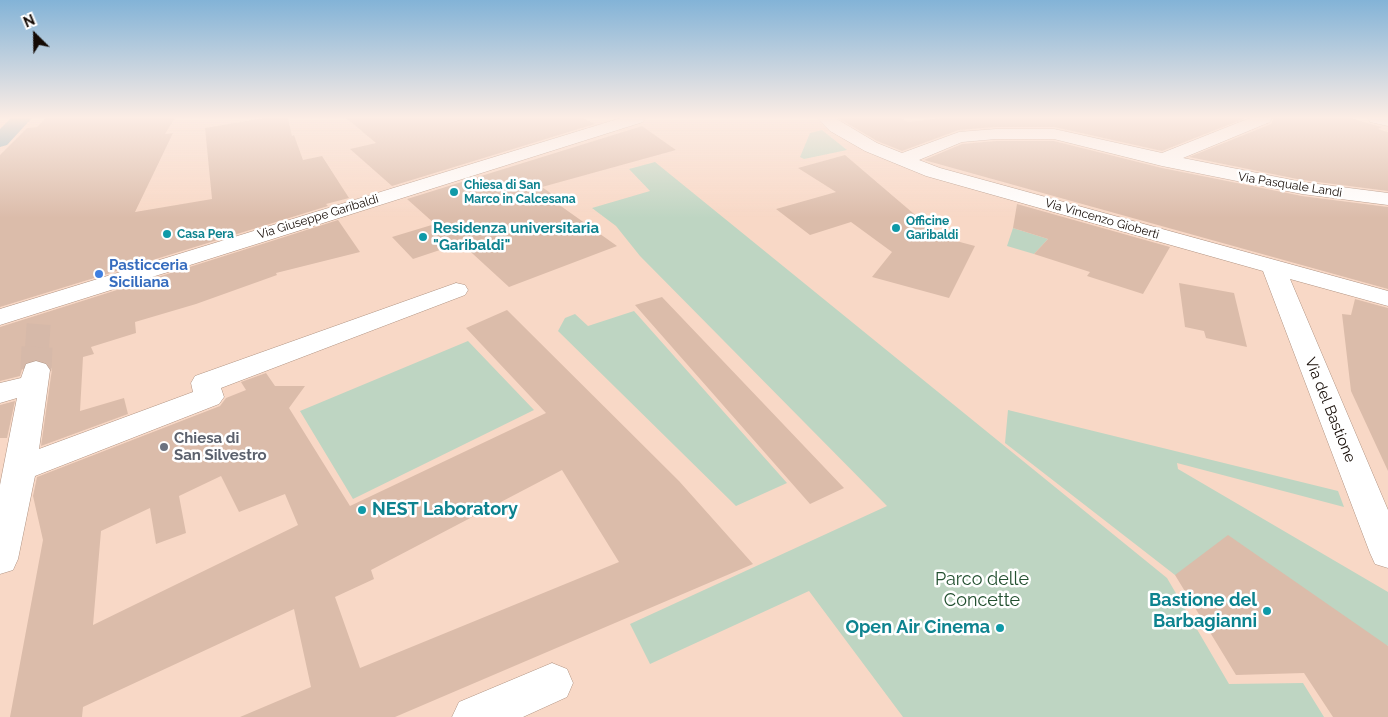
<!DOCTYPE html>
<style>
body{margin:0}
#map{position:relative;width:1388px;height:717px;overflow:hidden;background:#f8d8c6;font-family:Raleway,sans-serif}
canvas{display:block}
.north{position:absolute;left:10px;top:10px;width:50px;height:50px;-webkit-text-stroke:4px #fff;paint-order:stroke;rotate:337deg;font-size:14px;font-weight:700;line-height:20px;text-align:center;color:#150b05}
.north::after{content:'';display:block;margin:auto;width:18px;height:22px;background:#150b05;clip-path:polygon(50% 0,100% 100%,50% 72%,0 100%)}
</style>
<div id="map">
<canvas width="1388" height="717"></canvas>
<div class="north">N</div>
</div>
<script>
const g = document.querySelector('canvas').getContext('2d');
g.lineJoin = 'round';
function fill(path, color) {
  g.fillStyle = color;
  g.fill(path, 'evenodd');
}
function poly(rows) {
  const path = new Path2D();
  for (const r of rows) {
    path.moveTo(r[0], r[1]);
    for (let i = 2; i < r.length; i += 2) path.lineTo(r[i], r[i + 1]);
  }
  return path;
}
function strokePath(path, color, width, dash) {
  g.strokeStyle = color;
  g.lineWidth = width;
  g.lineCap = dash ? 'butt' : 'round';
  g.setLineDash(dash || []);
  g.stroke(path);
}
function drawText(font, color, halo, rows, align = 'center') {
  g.font = font + ' Raleway,sans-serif';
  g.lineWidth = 5;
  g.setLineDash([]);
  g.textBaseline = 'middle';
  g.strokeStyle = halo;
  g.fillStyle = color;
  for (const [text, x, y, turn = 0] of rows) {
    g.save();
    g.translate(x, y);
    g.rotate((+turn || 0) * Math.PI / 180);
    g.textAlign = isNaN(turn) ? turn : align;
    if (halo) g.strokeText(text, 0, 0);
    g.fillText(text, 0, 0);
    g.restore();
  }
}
const green = poly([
 [822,130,847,150,804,159,800,157,810,133],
 [655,162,1167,578,1229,684,1303,683,1324,717,903,717,809,591,650,664,630,624,887,506,640,256,616,226,592,208,650,191,629,169],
 [1013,228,1048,239,1034,254,1007,246],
 [634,311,787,483,736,506,558,331,565,318,575,314,588,326],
 [468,341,534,410,353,499,300,411],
 [1008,410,1338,491,1344,507,1177,463,1178,469,1388,592,1388,646,1175,575,1005,443]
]);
const canal = poly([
 [11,118,32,118,7,145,0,147,0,129,11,118]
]);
const building = poly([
 [46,118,175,118,165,134,173,133,135,212,212,199,205,128,263,118,288,118,292,136,294,135,303,160,322,156,349,198,326,204,328,206,0,307,0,155,27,128,37,127],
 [346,118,583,118,595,124,392,186,350,149,376,143],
 [838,118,900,118,908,122,941,118,1246,118,1162,151,1054,127,996,127,959,130,902,151,877,141],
 [1274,118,1350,118,1382,127,1378,129,1388,132,1388,191,1302,180,1189,157,1271,124],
 [642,126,676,150,542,187,563,202,558,204,617,246,509,287,461,243,413,259,392,237,435,224,407,199],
 [996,141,1054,141,1162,168,1302,196,1388,207,1388,289,924,160,962,144],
 [845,155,941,237,975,246,949,298,872,277,892,252,851,222,810,235,776,209,836,192,798,168],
 [1017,204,1170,247,1143,294,1087,276,1090,272,1034,254,1048,239,1013,228],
 [338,220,360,252,276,273,277,275,196,304,135,322,136,333,91,347,94,354,83,357,80,411,124,398,128,414,41,446,52,369,47,362,35,359,24,363,20,376,0,381,0,327],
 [1179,283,1234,293,1247,347,1206,338,1204,331,1185,327],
 [662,297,844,488,810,504,635,305],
 [1355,299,1388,308,1388,471,1351,391,1342,314,1351,315],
 [507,310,679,481,753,564,395,717,240,717,311,687,294,609,83,707,82,717,10,717,43,540,33,496,37,477,220,406,226,398,246,390,241,382,266,373,275,386,305,386,289,408,350,506,546,413,466,328],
 [562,470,619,562,360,668,335,597,374,579,371,570],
 [221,476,239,512,285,494,298,525,93,625,101,531,150,508,156,544,186,533,179,496],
 [15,401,7,438,0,438,0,405],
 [1228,535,1388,646,1388,717,1333,717,1304,673,1236,675,1175,575]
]);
const minorTunnelFar1 = poly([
 [37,348,39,319]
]);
const minorTunnel = poly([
 [36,370,37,347]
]);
const minor = poly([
 [621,118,645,118,643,122,0,325,0,309,621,118],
 [817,118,835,118,877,143,902,153,959,132,996,129,1054,129,1162,153,1250,118,1272,118,1270,122,1183,158,1302,182,1388,193,1388,205,1302,194,1162,166,1054,139,996,139,962,142,919,160,940,168,1388,291,1388,306,1290,279,1388,510,1388,568,1375,564,1370,553,1263,271,926,176,865,151,830,131,817,118],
 [1368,118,1388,118,1388,126,1370,122,1368,118],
 [456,283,465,285,468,290,465,295,221,388,224,397,219,404,35,476,18,559,13,570,0,574,0,485,17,398,0,403,0,383,21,378,26,364,36,361,46,364,50,370,39,449,193,392,191,383,195,376,456,283],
 [552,663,567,669,573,683,567,697,523,717,452,717,459,702,552,663]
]);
const markers = [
 [454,192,5,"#0f9aa8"],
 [896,228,5,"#0f9aa8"],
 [167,234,5,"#0f9aa8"],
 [423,237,5,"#0f9aa8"],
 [99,274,5,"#3f7fe0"],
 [164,447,5,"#6b7280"],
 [362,510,5,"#0f9aa8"],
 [1267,611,5,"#0f9aa8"],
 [1000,628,5,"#0f9aa8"]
];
const farCulturenames = [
 ["Chiesa di San",464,185],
 ["Marco in Calcesana",464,199],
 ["Officine",906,221],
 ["Garibaldi",906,235],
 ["Casa Pera",177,234]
];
const farStreetnames = [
 ["Via Pasquale Landi",1290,185,9],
 ["Via Giuseppe Garibaldi",318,217,-17],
 ["Via Vincenzo Gioberti",1102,219,16]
];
const cultureNames = [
 ["Residenza universitaria",433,228],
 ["\"Garibaldi\"",433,245]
];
const shopNames = [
 ["Pasticceria",109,265],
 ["Siciliana",109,282]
];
const streetNames = [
 ["Via del Bastione",1330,410,68]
];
const worshipNames = [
 ["Chiesa di",174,438],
 ["San Silvestro",174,455]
];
const nearCulturenames = [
 ["NEST Laboratory",372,510,"left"],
 ["Bastione del",1257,601],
 ["Barbagianni",1257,622],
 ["Open Air Cinema",990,628]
];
const nearParknames = [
 ["Parco delle",982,580],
 ["Concette",982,601]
];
fill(green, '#bed5c2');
fill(canal, '#8bb2bd');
fill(building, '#dbbcaa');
strokePath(minorTunnelFar1, '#d6b9a9', 24, [24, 12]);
strokePath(minorTunnel, '#d6b9a9', 31, [31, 15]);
strokePath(minor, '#b09382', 1);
fill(minor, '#fff');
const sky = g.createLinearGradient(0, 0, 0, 218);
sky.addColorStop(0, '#83b3d7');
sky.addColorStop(0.54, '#fcede5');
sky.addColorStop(1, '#fcede500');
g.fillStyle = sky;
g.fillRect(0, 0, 1388, 218);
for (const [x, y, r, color] of markers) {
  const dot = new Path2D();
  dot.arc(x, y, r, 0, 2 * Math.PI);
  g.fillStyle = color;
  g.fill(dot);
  strokePath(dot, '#fff', 2);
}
drawText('bold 12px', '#0d838f', '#fff', farCulturenames, 'left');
drawText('12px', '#150b05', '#fff', farStreetnames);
drawText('bold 15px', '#0d838f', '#fff', cultureNames, 'left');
drawText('bold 15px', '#366cbe', '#fff', shopNames, 'left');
drawText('15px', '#150b05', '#fff', streetNames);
drawText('bold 15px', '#5b616d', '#fff', worshipNames, 'left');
drawText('bold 18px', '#0d838f', '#fff', nearCulturenames, 'right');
drawText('18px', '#235030', '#fff', nearParknames);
</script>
